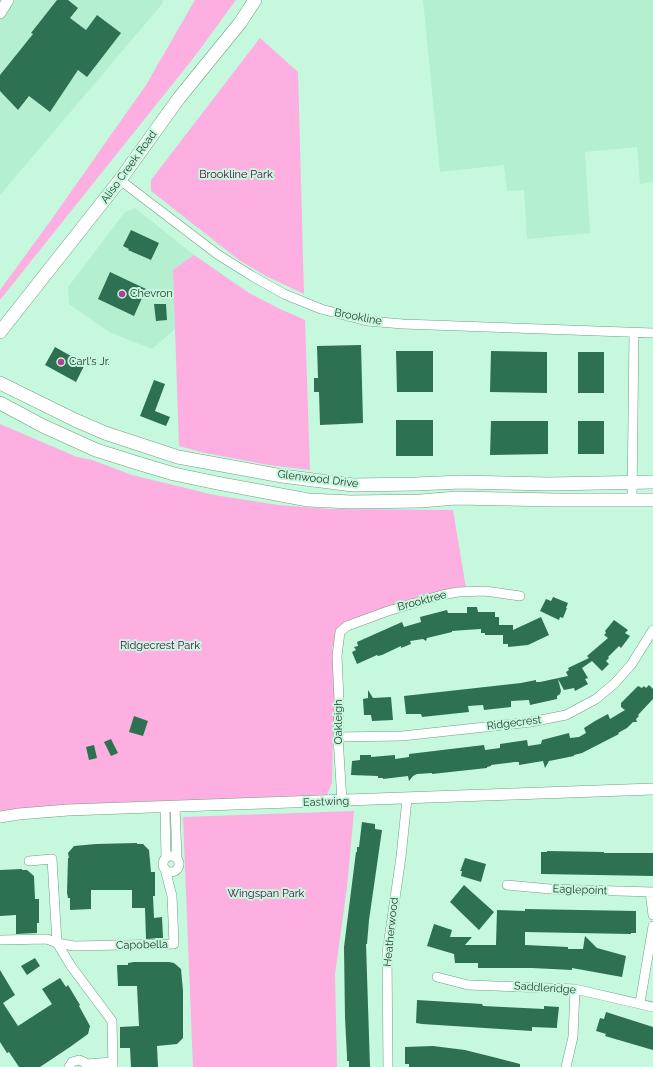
<!DOCTYPE html>
<style>
body{margin:0}
canvas{display:block;background:#c5f8dd}
</style>
<canvas width="653" height="1067"></canvas>
<script>
const g = document.querySelector('canvas').getContext('2d');
g.lineJoin = 'round';
function fill(path, color) {
  g.fillStyle = color;
  g.fill(path, 'evenodd');
}
function poly(rows) {
  const path = new Path2D();
  for (const r of rows) {
    if (r.length === 3) {
      path.moveTo(r[0] + r[2], r[1]);
      path.arc(r[0], r[1], r[2], 0, 2 * Math.PI);
      continue;
    }
    path.moveTo(r[0], r[1]);
    for (let i = 2; i < r.length; i += 2) path.lineTo(r[i], r[i + 1]);
  }
  return path;
}
function strokePath(path, color, width, dash) {
  g.strokeStyle = color;
  g.lineWidth = width;
  g.lineCap = dash ? 'butt' : 'round';
  g.setLineDash(dash || []);
  g.stroke(path);
}
function drawText(font, color, halo, rows, align = 'center') {
  g.font = font + ' Raleway,sans-serif';
  g.lineWidth = 4;
  g.setLineDash([]);
  g.textBaseline = 'middle';
  g.strokeStyle = halo;
  g.fillStyle = color;
  for (const [text, x, y, turn = 0] of rows) {
    g.save();
    g.translate(x, y);
    g.rotate((+turn || 0) * Math.PI / 180);
    g.textAlign = isNaN(turn) ? turn : align;
    if (halo) g.strokeText(text, 0, 0);
    g.fillText(text, 0, 0);
    g.restore();
  }
}
const built = poly([
 [0,0,163,0,163,3,0,195],
 [423,0,653,0,653,182,640,184,637,147,585,152,590,233,527,239,524,190,507,191,504,165,440,172],
 [135,208,194,255,173,270,175,329,152,349,109,332,69,304,68,287,125,212]
]);
const green = poly([
 [195,0,236,0,195,56,0,300,0,290,49,223,146,85],
 [260,38,298,72,304,294,266,276,239,260,151,191,151,180],
 [194,255,249,293,278,308,305,320,310,470,269,465,205,453,179,446,173,270],
 [0,424,77,457,92,460,132,475,214,495,278,505,331,509,453,510,467,594,424,602,359,625,336,637,332,648,336,661,337,712,333,734,332,783,325,799,0,815],
 [354,811,347,887,335,974,337,1067,193,1067,183,817]
]);
const building = poly([
 [57,0,68,0,78,8,70,18,86,30,97,15,121,33,87,77,78,70,50,112,29,96,18,110,0,91,0,75,33,34,31,33],
 [131,230,159,243,151,260,128,250,129,249,123,246],
 [110,272,146,289,134,316,98,299],
 [154,304,166,304,167,320,156,321],
 [361,345,363,423,320,425,319,392,314,392,314,378,318,378,317,346],
 [55,347,71,356,71,358,84,366,76,382,45,365],
 [396,351,433,351,433,392,397,392],
 [491,351,547,352,547,393,490,392],
 [578,352,604,352,604,393,578,393],
 [154,380,165,384,155,411,170,417,166,426,140,416],
 [396,420,433,420,433,456,396,456],
 [491,421,548,421,548,454,490,455],
 [578,421,604,421,604,454,578,454],
 [553,597,568,603,566,608,567,608,563,618,560,617,559,620,540,611,546,599,551,601],
 [467,607,477,607,478,612,495,612,495,617,499,617,499,625,513,625,513,630,541,617,549,635,528,645,508,647,508,644,503,644,503,635,485,635,485,633,481,633,481,629,465,630,452,631,452,632,427,638,426,641,423,639,410,641,411,644,401,648,401,646,382,655,378,656,377,655,357,664,352,652,356,650,354,647,358,646,357,642,402,622,404,627,421,622,420,617,447,610,448,613,467,613],
 [614,620,628,630,625,633,630,636,621,648,619,646,608,657,609,658,606,661,609,664,602,671,592,661,582,668,588,678,585,679,588,684,575,691,574,688,564,690,558,679,561,691,560,694,557,696,557,699,530,705,529,700,511,701,511,707,484,710,483,705,468,706,469,712,422,717,421,714,406,714,404,696,521,683,536,680,536,682,540,682,568,676,566,672,569,670,568,668,589,658,587,656,608,638,604,635,606,633,605,631],
 [649,685,653,689,653,699,638,715,639,716,636,719,637,722,633,722,627,728,618,733,619,734,582,753,574,755,574,756,549,761,545,768,543,761,519,765,519,762,515,762,491,765,491,766,487,767,487,768,432,774,432,773,417,774,413,776,409,781,408,776,383,779,383,778,378,778,378,776,351,775,352,761,360,760,360,755,371,755,371,757,395,755,395,759,409,757,409,754,484,745,485,750,500,748,500,744,527,740,528,746,541,744,542,740,569,733,570,738,579,737,586,733,584,728,595,721,608,714,610,719,625,710,621,707,621,703,638,686,642,688,644,686,646,688],
 [368,690,373,698,391,697,393,720,372,721,371,715,364,715,363,699,368,698],
 [134,716,148,721,143,736,129,732],
 [111,739,118,753,111,756,104,742],
 [94,745,97,758,89,760,86,747],
 [362,822,375,824,375,829,382,830,369,920,367,944,366,944,370,1067,349,1067,349,1061,347,1061,347,1056,345,1018,344,947,356,852,357,852,357,847,359,847],
 [137,843,137,844,143,844,149,850,151,872,155,872,155,896,153,896,154,918,162,917,163,938,146,939,145,908,132,908,132,890,91,890,91,909,70,910,70,898,68,898,67,893,68,858,69,858,68,853,74,846,96,844],
 [547,851,604,852,604,853,653,853,653,876,541,874,541,852,547,852],
 [465,858,486,864,481,882,461,876,462,871,460,871,461,869],
 [22,869,22,870,27,870,34,876,35,899,39,899,39,923,37,923,37,933,16,934,16,915,0,916,0,870],
 [464,885,494,912,479,930,450,902],
 [525,909,636,911,636,933,631,933,631,934,525,932,525,945,568,947,568,949,583,949,585,936,597,948,626,956,622,977,572,968,572,970,532,968,478,968,478,963,455,963,454,954,427,946,434,924,452,930,450,937,472,937,465,945,496,945,497,910,525,911],
 [35,958,40,966,27,975,21,966],
 [134,962,169,962,174,963,181,969,183,991,183,1038,177,1044,157,1046,158,1067,131,1067,130,1048,120,1048,120,1027,139,1026,137,986,118,986,117,965,128,965,128,963],
 [0,970,15,995,3,1003,18,1026,52,1004,42,989,60,978,66,987,68,985,80,1005,79,1006,90,1026,88,1034,70,1047,40,1067,19,1067,9,1052,7,1053,0,1042],
 [417,1000,482,1004,483,1006,544,1009,544,1006,559,1007,557,1025,557,1028,532,1027,532,1031,422,1024,416,1023],
 [606,1012,653,1027,653,1050,605,1036,606,1034,596,1031,600,1018,604,1019],
 [433,1046,465,1050,497,1058,520,1064,520,1067,409,1067,409,1064,405,1064,405,1047]
]);
const minor = poly([
 [120,180,217,254,252,276,284,294,321,309,367,321,403,324,653,333],
 [632,500,634,333],
 [338,737,402,736,531,722,566,715,596,699,615,683,631,665,653,630],
 [342,801,338,737,339,701,337,656,340,632,347,626,388,611,442,595,458,592,485,591,520,596],
 [165,807,166,858],
 [175,807,177,858],
 [171,864,8],
 [29,861,52,859,57,943,71,966,112,1021,113,1067],
 [507,885,550,889,653,892],
 [650,892,653,915],
 [0,940,47,939,57,943,74,946,174,944,172,896,165,869],
 [437,977,468,985,575,989,653,1007],
 [640,1003,653,926],
 [86,1064,113,1062],
 [69,1067,72,1062,79,1060,84,1062,87,1067],
 [388,1067,387,953,401,857,407,799],
 [566,1067,573,1037,575,989]
]);
const tertiary = poly([
 [0,13,8,0],
 [0,817,19,814,68,810,653,789]
]);
const secondary = poly([
 [0,332,120,180,179,98,240,23,255,0],
 [0,383,75,420,105,433,178,457,282,476,353,485,416,484,461,482,549,484,653,482],
 [0,403,43,426,96,450,134,462,174,474,217,483,308,500,351,502,421,501,456,498,557,500,653,500]
]);
const markers = [
 [122,294,4,"#b63e93"],
 [61,362,4,"#b63e93"]
];
const streetNames = [
 ["Aliso Creek Road",129,167,-54],
 ["Brookline",358,317,11],
 ["Glenwood Drive",318,479,7],
 ["Brooktree",422,601,-15],
 ["Oakleigh",339,722,-90],
 ["Ridgecrest",514,723,-7],
 ["Eastwing",326,802,-2],
 ["Eaglepoint",580,890,2],
 ["Heatherwood",391,932,-84],
 ["Capobella",142,945,-1],
 ["Saddleridge",545,988,4]
];
const parkNames = [
 ["Brookline Park",236,175],
 ["Ridgecrest Park",160,646],
 ["Wingspan Park",266,894]
];
const poiNames = [
 ["Chevron",130,294],
 ["Carl's Jr.",69,362]
];
fill(built, '#b4efd0');
fill(green, '#fcafe0');
fill(building, '#2d7052');
strokePath(minor, '#6f9f86', 10);
strokePath(tertiary, '#6f9f86', 12);
strokePath(secondary, '#6f9f86', 14);
strokePath(minor, '#fff', 9);
strokePath(tertiary, '#fff', 11);
strokePath(secondary, '#fff', 13);
for (const [x, y, r, color] of markers) {
  const dot = new Path2D();
  dot.arc(x, y, r, 0, 2 * Math.PI);
  g.fillStyle = color;
  g.fill(dot);
  strokePath(dot, '#c5f8dd', 1.5);
}
drawText('11px', '#273b31', '#c5f8dd', streetNames);
drawText('11px', '#590043', '#c5f8dd', parkNames);
drawText('11px', '#273b31', '#c5f8dd', poiNames, 'left');
</script>
